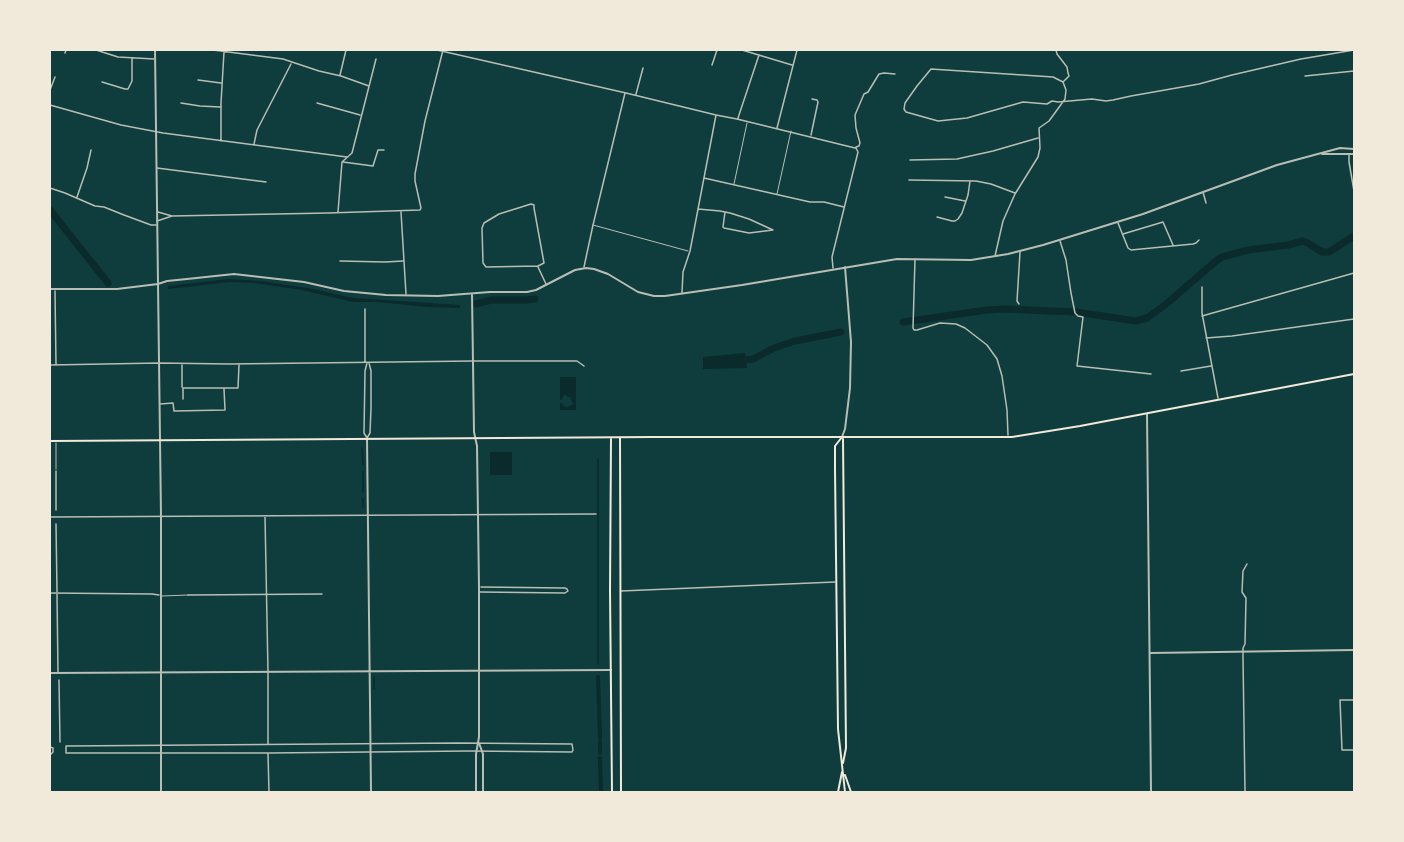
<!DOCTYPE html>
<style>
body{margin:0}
#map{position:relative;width:1404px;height:842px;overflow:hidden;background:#0f3d3e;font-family:"Noto Sans",sans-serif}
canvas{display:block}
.frame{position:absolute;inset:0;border:51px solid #f1e9da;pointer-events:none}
</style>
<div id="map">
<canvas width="1404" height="842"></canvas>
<div class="frame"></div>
</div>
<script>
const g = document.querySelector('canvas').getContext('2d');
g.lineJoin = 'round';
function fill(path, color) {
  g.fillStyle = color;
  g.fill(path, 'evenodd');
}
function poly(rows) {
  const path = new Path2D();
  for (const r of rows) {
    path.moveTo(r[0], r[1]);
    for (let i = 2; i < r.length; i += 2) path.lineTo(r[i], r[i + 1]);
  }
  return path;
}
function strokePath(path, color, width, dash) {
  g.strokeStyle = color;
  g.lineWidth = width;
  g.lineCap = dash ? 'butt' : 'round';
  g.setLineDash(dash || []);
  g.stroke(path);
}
const water = poly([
 [229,279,261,281,313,289,353,298,460,305,460,308,427,307,378,302,353,302,302,290,254,283,229,282,168,289,168,286],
 [745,353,747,368,703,369,703,357],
 [560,377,576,377,576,410,560,410,560,403,562,403,563,406,567,407,573,404,570,397,568,397,566,395,563,396,562,400,560,400],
 [490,452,512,452,512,475,490,475]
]);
const stream = poly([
 [362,448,363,465],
 [598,459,598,664],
 [363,471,363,492],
 [363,498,363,507],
 [374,677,374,689]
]);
const canal = poly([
 [598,677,600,738],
 [600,742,600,753],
 [600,758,601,792]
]);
const river = poly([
 [50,210,108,283],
 [476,304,491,300,526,300,535,299],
 [903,322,987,310,1005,309,1076,312,1136,321,1147,318,1165,305,1216,261,1222,257,1248,250,1288,245,1303,241,1308,243,1322,252,1329,252,1354,236],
 [737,361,753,359,774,348,795,341,841,332]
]);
const service = poly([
 [734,184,747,123],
 [777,194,791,131],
 [593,225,688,251],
 [56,469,56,443],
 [162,596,188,595]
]);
const pedestrian = poly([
 [56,471,56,510],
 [56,524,57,592],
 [188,595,322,594],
 [59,680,60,742]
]);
const minor = poly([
 [96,50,118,57,154,59],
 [213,50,283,59,319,71,341,76,369,86],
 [437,50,626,93,716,115,737,119,855,148],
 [742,50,792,65],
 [65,53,66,50],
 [712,65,717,50],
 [340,75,346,50],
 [1305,76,1354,71],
 [198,80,221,83],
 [102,82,125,89,128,89,132,81,132,59],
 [1063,82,1053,77,931,69,917,86,905,103,904,109,906,112,938,121,967,118,1023,102,1047,104,1052,101,1058,102,1092,99,1106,101,1113,100,1131,96,1199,84,1232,75,1301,59,1354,50],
 [50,90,55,77],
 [636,94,643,68],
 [181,103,200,106,220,107],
 [317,103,360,115],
 [50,105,121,125,163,133,347,157],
 [738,118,759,55],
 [777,128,797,50],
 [811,135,818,102,817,100,812,99],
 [221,141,221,103,224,52],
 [254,144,257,130,291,64],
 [856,147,859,146,860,143,856,128,855,115,864,94,868,92,879,74,884,73,895,74],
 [1349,155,1349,162,1354,191],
 [910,160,957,159,993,151,1038,138],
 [343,162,373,166,378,150,384,150],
 [157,168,266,182],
 [704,178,810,202,824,202,844,207],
 [909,180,976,181,991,184,1015,193],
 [50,188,65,193,95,206,104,207,124,215,151,225,156,225],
 [1203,192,1206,203],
 [77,197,87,168,91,150],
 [945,197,965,201],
 [531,204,534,205,534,208,544,263,538,266,486,267,483,263,482,228,484,223,499,214,531,204],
 [698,209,720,211,730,213,749,219,773,230,749,233,724,228,723,227,725,212],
 [338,212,342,162,352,153,376,59],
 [401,212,406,294],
 [172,216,328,213,420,210,421,208,415,181,415,174,425,121,443,50],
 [937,217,952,221,955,221,958,219,962,213,968,195,970,181],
 [157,221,172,216,158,212],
 [1118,223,1128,248,1131,250,1193,244,1196,243,1199,240],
 [50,232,50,288],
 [1123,234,1163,222,1173,245],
 [1060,241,1066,260,1071,293,1075,313,1078,316,1083,317,1077,366,1151,374],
 [995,256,1003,221,1015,194,1038,157,1040,148,1039,128,1049,121,1065,99,1066,90,1063,82,1069,76,1068,73,1067,67,1057,54,1056,50],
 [915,259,913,328,914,330,917,330,940,323,956,324,965,328,987,345,997,359,1002,376,1007,410,1008,435],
 [340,261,385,262,403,261],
 [538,267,546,284],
 [584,267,593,225,625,93],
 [833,268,832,257,858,152,856,148],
 [1202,287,1202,313,1218,398],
 [55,291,56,364],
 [682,293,683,272,690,251,716,115],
 [1019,304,1017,301,1020,252],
 [365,309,365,362],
 [1202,316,1354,273],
 [1206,338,1232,336,1354,319],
 [50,365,159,363,229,364,473,361,577,361,584,366],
 [182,365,182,387],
 [1181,371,1211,366],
 [183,399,183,388,238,388,239,365],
 [160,404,173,403,174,411,225,410,224,389],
 [367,438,364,433,365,371,367,363],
 [367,438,370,433,371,408,371,371,369,363],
 [265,516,268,672,268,744],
 [50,517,596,514],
 [621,591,835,582],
 [480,592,565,593,568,591,567,589,565,588,481,587],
 [50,593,152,594,159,595],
 [57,594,58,673],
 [1354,700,1340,700,1342,750,1354,750],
 [458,743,572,744,573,750,572,752,469,751,268,753,66,753,66,746,458,743],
 [50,747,53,748,53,752,50,755],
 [268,754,269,792],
 [1245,792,1243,658,1243,648,1245,644,1246,598,1242,592,1243,571,1247,564]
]);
const tertiary = poly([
 [155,50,161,516,161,792],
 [1322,154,1354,154],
 [50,289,117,289,158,284,167,281,187,279,234,274,304,282,344,291,386,295,438,296,490,292,527,292,536,290,575,270,586,268,594,269,608,274,638,292,654,296,665,296,742,285,897,259,971,260,1008,254,1043,245,1143,214,1277,165,1340,148,1354,149],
 [472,294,474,432,477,446,479,587,479,737,476,754,476,792],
 [1147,414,1151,792],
 [842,437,845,429,850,388,851,342,845,267],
 [367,439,371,792],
 [1150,653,1354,650],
 [50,673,611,670],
 [479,743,483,754,483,792]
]);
const secondary = poly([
 [842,437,835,446,835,469,838,729,845,792],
 [611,438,610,591,612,792],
 [620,438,621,792],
 [843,439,846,748,843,763],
 [50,441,653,437,1012,437,1080,426,1354,374],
 [845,775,851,792],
 [838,792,842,772]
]);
fill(water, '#0a2a2b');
strokePath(stream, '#0a2a2b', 1.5);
strokePath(canal, '#0a2a2b', 4);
strokePath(river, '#0a2a2b', 7);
strokePath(service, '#b8beb3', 1);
strokePath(pedestrian, '#b8beb3', 1.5);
strokePath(minor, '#b8beb3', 1.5);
strokePath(tertiary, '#b8beb3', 2);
strokePath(secondary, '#f1e9da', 2);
</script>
